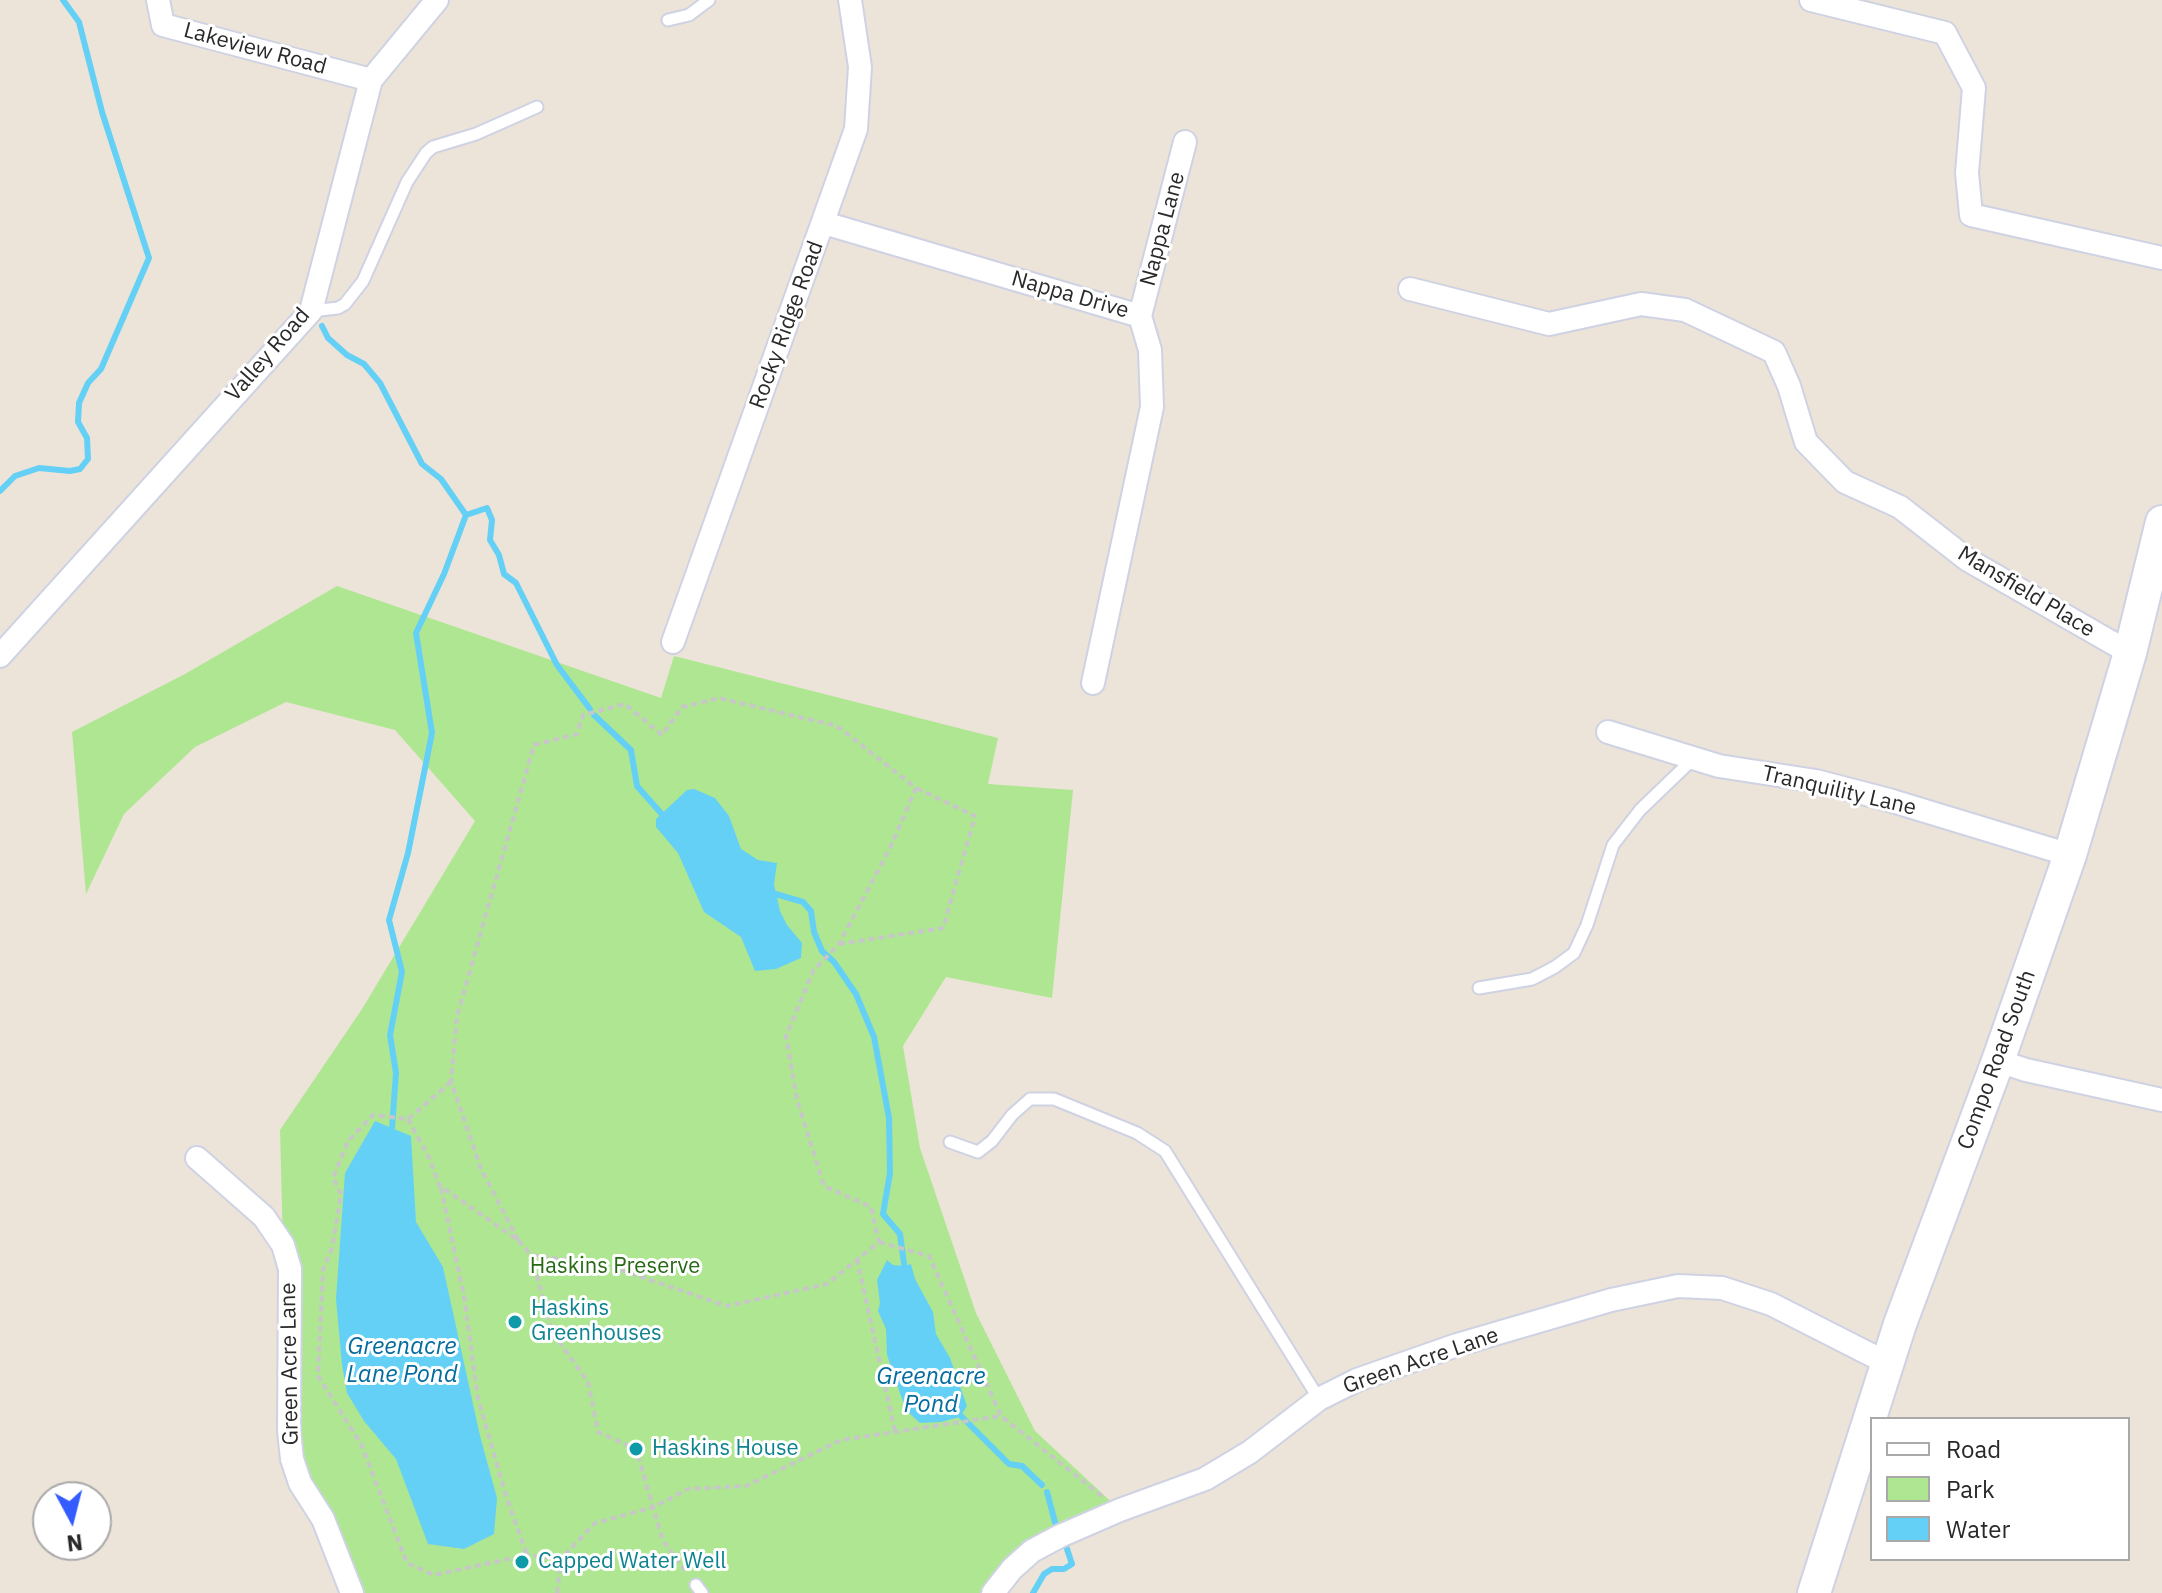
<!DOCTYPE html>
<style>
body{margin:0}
#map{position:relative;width:2162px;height:1593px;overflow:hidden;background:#ece4d9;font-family:"IBM Plex Sans",sans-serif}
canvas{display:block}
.legend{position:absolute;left:1870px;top:1417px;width:260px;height:144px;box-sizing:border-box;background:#fff;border:2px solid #a9a9a9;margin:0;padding:10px 14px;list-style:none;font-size:24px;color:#292929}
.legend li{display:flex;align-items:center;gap:16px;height:40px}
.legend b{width:40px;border:2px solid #a9a9a9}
.north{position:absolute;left:32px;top:1481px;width:80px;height:80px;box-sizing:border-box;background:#fff;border:2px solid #a9a9a9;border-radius:50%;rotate:173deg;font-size:22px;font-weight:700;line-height:32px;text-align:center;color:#292929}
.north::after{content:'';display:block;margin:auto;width:28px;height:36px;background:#335bff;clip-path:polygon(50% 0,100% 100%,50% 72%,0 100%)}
</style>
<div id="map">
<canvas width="2162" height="1593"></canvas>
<ul class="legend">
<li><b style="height:10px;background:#fff"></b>Road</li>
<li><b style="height:22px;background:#afe692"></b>Park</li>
<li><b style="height:22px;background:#65d0f5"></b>Water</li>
</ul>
<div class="north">N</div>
</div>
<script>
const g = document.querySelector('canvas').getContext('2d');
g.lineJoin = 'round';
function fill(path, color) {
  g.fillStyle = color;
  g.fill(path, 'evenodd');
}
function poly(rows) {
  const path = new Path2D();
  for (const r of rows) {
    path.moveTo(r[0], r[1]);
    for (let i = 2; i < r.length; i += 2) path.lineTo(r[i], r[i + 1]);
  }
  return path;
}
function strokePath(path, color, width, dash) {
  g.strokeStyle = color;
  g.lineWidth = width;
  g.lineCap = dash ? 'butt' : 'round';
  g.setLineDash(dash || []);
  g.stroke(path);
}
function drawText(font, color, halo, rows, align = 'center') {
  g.font = font + ' "IBM Plex Sans",sans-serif';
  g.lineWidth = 6;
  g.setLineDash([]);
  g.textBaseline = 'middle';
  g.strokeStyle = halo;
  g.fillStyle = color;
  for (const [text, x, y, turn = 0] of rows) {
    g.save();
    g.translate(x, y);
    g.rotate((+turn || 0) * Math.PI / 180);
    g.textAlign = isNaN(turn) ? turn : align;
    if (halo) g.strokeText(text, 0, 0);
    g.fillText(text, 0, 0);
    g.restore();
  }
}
const green = poly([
 [337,586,661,698,674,656,998,738,988,784,1073,790,1052,998,946,977,903,1046,920,1148,976,1313,1035,1431,1120,1510,1012,1569,995,1593,352,1593,300,1483,283,1245,280,1130,362,1009,475,821,395,730,286,702,195,747,124,814,86,894,72,732,185,674]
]);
const water = poly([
 [694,789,715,798,729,816,741,849,758,860,777,863,774,884,780,911,787,925,802,943,801,958,776,969,755,971,741,937,704,912,678,853,656,827,656,819,687,790],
 [375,1121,411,1136,416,1222,443,1267,480,1436,497,1498,494,1534,464,1549,428,1544,396,1459,364,1421,347,1393,342,1365,336,1299,345,1173],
 [887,1260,893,1265,905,1266,911,1264,915,1279,933,1312,936,1334,950,1358,967,1406,960,1417,941,1422,920,1423,907,1411,903,1402,887,1355,886,1329,878,1311,880,1303,877,1280]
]);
const stream = poly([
 [322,326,328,338,347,355,364,364,380,383,422,464,441,479,466,515,444,574,416,633,432,733,408,853,389,920,402,972,390,1035,396,1073,392,1128],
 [0,491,15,476,39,468,70,471,80,469,88,459,87,438,78,422,79,403,88,383,101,369,149,258,102,112,79,22,63,0],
 [466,515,487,508,492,520,490,540,499,555,504,574,516,583,557,665,590,709],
 [594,715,631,750,637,786,667,820],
 [769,892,803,902,811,911,814,932,822,951,834,962,856,994,874,1037,889,1118,890,1173,883,1214,900,1234,905,1271],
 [956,1411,1009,1464,1022,1466,1042,1485],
 [1047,1492,1056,1526],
 [1033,1593,1044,1574,1052,1569,1064,1569,1072,1564,1066,1546]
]);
const path = poly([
 [839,944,943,928,975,816,916,788],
 [451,1082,408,1119,373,1115,348,1141,333,1178,341,1194,332,1248,323,1270,318,1376,361,1444,407,1563,434,1575,527,1555,561,1559],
 [408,1119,429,1158,440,1186,518,1240,531,1255,553,1333,588,1382,598,1432,636,1449,663,1541,688,1574],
 [441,1188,464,1296,478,1398,506,1496,527,1555],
 [518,1240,481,1169,451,1081,457,1016,534,745,577,734,583,715,625,704,662,735,682,707,719,698,837,726,916,788,891,846,839,944,813,971,786,1036,797,1100,824,1186,871,1207,879,1242,827,1284,727,1306,606,1265,531,1255],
 [879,1242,929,1256,1001,1416,1103,1497],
 [857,1259,895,1432],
 [557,1593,561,1559,595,1523,654,1507,688,1489,746,1486,841,1440,1001,1416]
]);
const lane = poly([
 [668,20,689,15,709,0],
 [311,311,338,308,345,304,363,281,407,182,426,153,433,147,476,134,537,107],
 [1479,988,1532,979,1555,967,1574,953,1587,925,1613,845,1640,810,1693,759],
 [950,1142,978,1152,992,1141,1012,1115,1030,1099,1054,1099,1137,1133,1165,1151,1319,1399],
 [696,1585,702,1593]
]);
const street = poly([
 [158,0,163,25,371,80],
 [1811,0,1945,33,1974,88,1967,173,1971,215,2162,258],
 [824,223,1140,316],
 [1410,289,1549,324,1641,304,1685,310,1774,352,1789,386,1806,442,1845,482,1900,507,1968,560,2130,653],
 [1140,316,1185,142],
 [673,642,856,129,860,67,850,0],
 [0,656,311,311,371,80,437,0],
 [1093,683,1152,407,1150,350,1140,316],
 [1608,732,1719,766,1816,781,1889,800,2070,855],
 [1998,1061,2026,1070,2162,1100],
 [197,1158,264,1217,283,1245,290,1269,289,1431,292,1459,300,1483,323,1519,352,1593],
 [993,1593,1012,1569,1032,1551,1060,1536,1120,1510,1205,1479,1250,1452,1319,1399,1357,1380,1457,1345,1611,1300,1678,1286,1722,1288,1771,1304,1887,1363]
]);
const secondary = poly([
 [1814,1593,1900,1324,1998,1061,2070,855,2130,653,2162,522]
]);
const markers = [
 [515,1322,8,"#0f9aa8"],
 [636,1449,8,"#0f9aa8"],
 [522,1562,8,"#0f9aa8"]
];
const streetNames = [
 ["Lakeview Road",255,49,15],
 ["Nappa Lane",1163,229,-75],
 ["Nappa Drive",1070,295,16],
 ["Rocky Ridge Road",787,325,-70],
 ["Valley Road",268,355,-49],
 ["Mansfield Place",2026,592,31],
 ["Tranquility Lane",1839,791,13],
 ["Compo Road South",1997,1060,-70],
 ["Green Acre Lane",1421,1361,-19],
 ["Green Acre Lane",290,1364,-91]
];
const parkNames = [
 ["Haskins Preserve",615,1267]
];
const cultureNames = [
 ["Haskins",531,1309],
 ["Greenhouses",531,1334],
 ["Haskins House",652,1449],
 ["Capped Water Well",538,1562]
];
const waterNames = [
 ["Greenacre",402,1347],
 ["Lane Pond",402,1375],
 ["Greenacre",931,1377],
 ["Pond",931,1405]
];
fill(green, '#afe692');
fill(water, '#65d0f5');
strokePath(stream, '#65d0f5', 6);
strokePath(lane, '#ced2e3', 15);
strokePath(street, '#ced2e3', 26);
strokePath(secondary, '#ced2e3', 36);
strokePath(path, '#c7c7c7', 4, [6, 4]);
strokePath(lane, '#fff', 11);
strokePath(street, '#fff', 22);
strokePath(secondary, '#fff', 32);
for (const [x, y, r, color] of markers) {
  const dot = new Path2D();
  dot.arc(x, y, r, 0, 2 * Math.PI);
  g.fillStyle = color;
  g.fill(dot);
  strokePath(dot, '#fff', 3);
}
drawText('22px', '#292929', '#fff', streetNames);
drawText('22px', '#276915', '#fff', parkNames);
drawText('22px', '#0d838f', '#fff', cultureNames, 'left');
drawText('italic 24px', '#056ca0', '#fff', waterNames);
</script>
